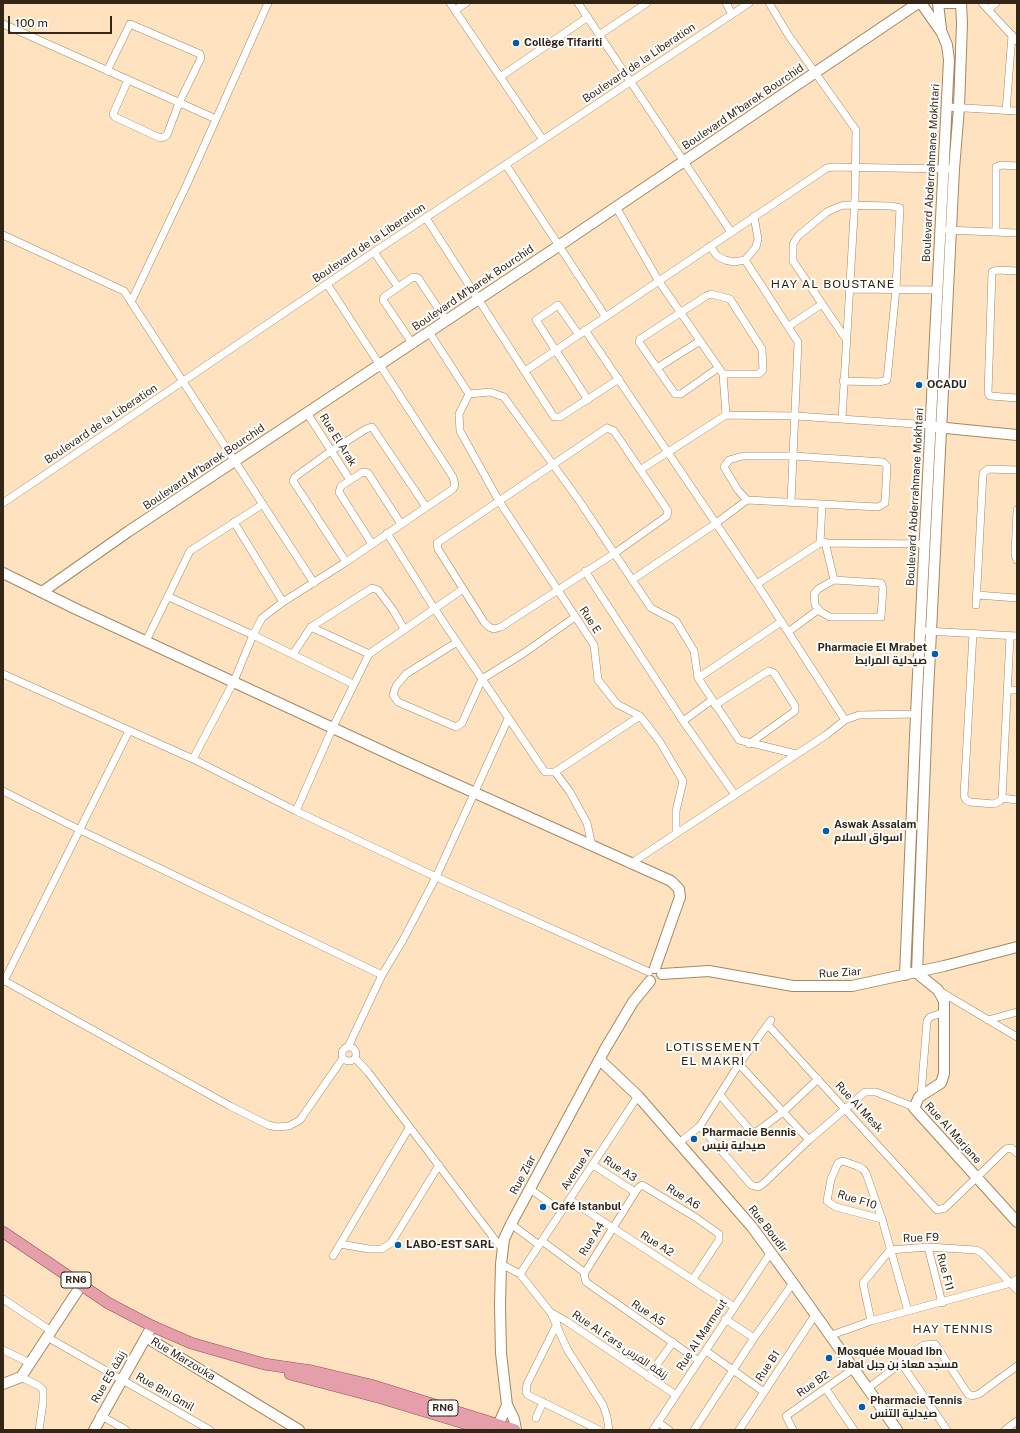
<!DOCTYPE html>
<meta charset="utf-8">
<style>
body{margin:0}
#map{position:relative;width:1020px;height:1433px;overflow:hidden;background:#ffe3c1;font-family:"Public Sans",sans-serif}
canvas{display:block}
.frame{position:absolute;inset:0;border:4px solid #332616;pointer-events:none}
.scale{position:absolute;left:8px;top:16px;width:104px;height:18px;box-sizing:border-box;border:2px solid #332616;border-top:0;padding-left:5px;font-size:12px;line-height:14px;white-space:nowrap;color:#332616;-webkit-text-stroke:3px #fff;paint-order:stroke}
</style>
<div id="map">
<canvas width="1020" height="1433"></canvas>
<div class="frame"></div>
<div class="scale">100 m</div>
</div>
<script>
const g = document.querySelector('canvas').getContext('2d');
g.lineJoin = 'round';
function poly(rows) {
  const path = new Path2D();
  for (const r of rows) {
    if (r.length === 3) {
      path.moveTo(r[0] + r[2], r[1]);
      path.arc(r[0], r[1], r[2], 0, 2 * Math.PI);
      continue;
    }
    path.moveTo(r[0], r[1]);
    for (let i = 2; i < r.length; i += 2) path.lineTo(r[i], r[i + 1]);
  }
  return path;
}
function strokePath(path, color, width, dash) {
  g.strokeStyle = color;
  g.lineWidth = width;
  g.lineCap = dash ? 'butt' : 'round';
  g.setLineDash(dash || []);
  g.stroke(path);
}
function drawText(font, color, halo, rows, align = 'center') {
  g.font = font + ' "Public Sans",Cairo,sans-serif';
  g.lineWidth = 4;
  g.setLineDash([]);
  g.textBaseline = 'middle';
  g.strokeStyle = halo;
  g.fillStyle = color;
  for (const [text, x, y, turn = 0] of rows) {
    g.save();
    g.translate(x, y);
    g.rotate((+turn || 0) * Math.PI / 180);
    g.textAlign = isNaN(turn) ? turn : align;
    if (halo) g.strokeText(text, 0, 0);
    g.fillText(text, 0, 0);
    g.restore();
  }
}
const street = poly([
 [450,3,543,140],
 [578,3,731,232],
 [726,3,732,14],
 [769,3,789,36,856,130,855,198,842,419],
 [982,3,1017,41],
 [989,9,996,3],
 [455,10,466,3],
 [3,24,216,119],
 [599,35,647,3],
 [107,71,130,24,200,54,201,58,179,103,167,135,164,137,160,138,115,117,113,114,128,80],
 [500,77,588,17],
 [947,107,1017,111],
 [1006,111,1012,35],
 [506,165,605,316],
 [616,207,658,280,723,374,726,415],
 [426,218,554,417,560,417,619,379],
 [947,230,1017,233],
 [996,232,996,167,1001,165,1017,166],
 [3,235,124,291,314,583],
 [710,246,717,256,725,260,734,262,745,260,756,247,758,239,754,216],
 [374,252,398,287],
 [745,260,798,342,791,502],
 [1017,271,997,270,992,272,988,393,990,396,1017,398],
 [850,289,937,290],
 [131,302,187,184,268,3],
 [789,326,822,304],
 [585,330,757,584,845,720],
 [429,332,469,394,490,392,504,397,578,499,651,608,676,621,694,651,698,678,739,740,796,754],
 [579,335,558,305,536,320,588,400],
 [412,343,383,300,384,297,413,277,418,278,446,320],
 [657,368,700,341],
 [718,368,681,394,675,394,639,342,640,339,706,296,711,294,730,299,762,349,763,370,759,374,723,374],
 [525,371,827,168,833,167,948,169],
 [843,381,879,382,887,380,896,289,900,208,891,206,844,205,838,207,827,212,798,236,793,244,793,261,846,339],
 [469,394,459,414,460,431,499,501,594,645,598,680,617,704,640,716,660,742,683,781,676,811,676,832],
 [307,413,350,480],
 [607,428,614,431,668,511,667,516,615,553,501,627,494,629,489,627,484,622,438,549,437,543,607,428],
 [743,456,794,456,883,462,887,466,885,503,878,507,747,500,738,490,724,467,729,460,743,456],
 [640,470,726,415,796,416,930,425],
 [3,503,374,252,749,3],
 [1017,510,1015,555,1017,560],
 [234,522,283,602],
 [387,533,434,608,545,772,555,772,640,716],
 [825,542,834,580],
 [820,543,822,505],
 [372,544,339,492,341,486,363,472,368,473,401,524],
 [346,562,293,481,295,477,331,451,366,429,372,427,426,507],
 [585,571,683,721,735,795],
 [632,580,715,524,747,500],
 [834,580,881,583,883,588,881,617,830,617,821,612,815,605,814,594,818,589,834,580],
 [757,584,820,543,924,544],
 [977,595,1017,598],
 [169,597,253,635,353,684],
 [976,605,983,473,988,469,1017,470],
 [311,627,369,654],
 [926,631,1017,636],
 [788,632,818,610],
 [973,633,964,796,966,800,970,802,994,804,1000,801,1002,798,1010,636],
 [146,641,190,551,263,504],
 [457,642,406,674,396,686,393,695,398,702,456,727,462,723,482,679,524,653,575,617],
 [293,654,311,627,372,588,378,590,393,610,404,629],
 [3,674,193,759,296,811,436,877,649,972],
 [698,678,781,622],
 [1007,690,1017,690],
 [715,705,765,673,769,671,774,673,795,706,795,711,749,744],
 [683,721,712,700],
 [193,759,234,681,253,635,262,618,283,602,346,562,453,489,455,485,453,477,327,284],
 [555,772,570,792,587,823,592,846],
 [3,791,80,830,382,975],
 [1002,798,1017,800],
 [296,811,333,727,369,654,463,589],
 [630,864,826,735,845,720,859,715,916,714],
 [3,980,230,1106,268,1125,277,1127,289,1126,300,1120,343,1058],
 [4,981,129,731],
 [938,990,1017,1037],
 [988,1020,1017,1012],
 [768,1025,937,1210,945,1208,1006,1149,1011,1148,1017,1153],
 [348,1047,382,975,403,940,436,877,508,719],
 [349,1054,7],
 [355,1058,368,1072,502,1249],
 [739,1064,809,1140],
 [720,1095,750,1130,755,1133,783,1112,818,1079],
 [921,1095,927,1021,930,1017,945,1012],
 [700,1126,751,1185,758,1187,763,1184,809,1140,865,1092,876,1092,914,1107],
 [679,1143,700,1126,739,1064,771,1020],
 [593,1165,635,1192],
 [530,1189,561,1211],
 [570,1200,733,1306],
 [882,1219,836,1207,827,1201,831,1179,838,1163,843,1161,857,1166,863,1169,866,1173,882,1219,908,1311],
 [511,1224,539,1245],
 [542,1241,584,1272],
 [340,1244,369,1249,382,1249,391,1243,439,1165],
 [928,1247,942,1303],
 [333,1256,409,1128],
 [501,1264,520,1274,551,1313,567,1349,603,1405,607,1417,609,1430],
 [520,1274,638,1096],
 [693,1279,719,1240,719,1234,695,1217,642,1185,638,1188,584,1274,586,1282,699,1361],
 [3,1299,51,1331],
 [552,1313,566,1321,676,1395],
 [725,1319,754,1338],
 [871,1321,863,1283,890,1250,928,1247,976,1250,982,1253,1017,1290],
 [557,1324,527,1384,526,1392,528,1395,599,1430],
 [829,1336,871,1321,1011,1283,1017,1279],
 [47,1337,210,1430],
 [3,1350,30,1363],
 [706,1351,764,1392],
 [21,1377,39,1386,43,1390,43,1402,39,1430],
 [648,1377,673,1342],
 [826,1389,854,1430],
 [867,1389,901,1363],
 [100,1415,126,1430],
 [536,1418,543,1402],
 [658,1422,669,1430],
 [653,1430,771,1252],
 [694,1430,754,1338,793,1283],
 [739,1430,815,1315],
 [793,1430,786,1416,853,1369],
 [947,1430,901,1363,901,1360,924,1345,935,1344,968,1394,972,1396,979,1394,1017,1366],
 [1005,1430,1017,1421]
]);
const secondary = poly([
 [938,3,941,29],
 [945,3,956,3],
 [961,3,962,23,959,108,954,169,927,712,917,973,938,990,944,1001,944,1074,941,1083,919,1097,914,1108,1017,1222],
 [936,427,1017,435],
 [3,573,76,609,404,761,671,881,679,889,680,897,655,968],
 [42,592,129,531,560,245,918,3],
 [662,974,709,971,793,986,852,986,944,966,1017,947],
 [905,975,916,714,949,60,947,45,942,33,921,3],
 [600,1060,638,1096,752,1227,793,1283,897,1430],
 [152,1326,146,1337,299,1430],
 [3,1384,21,1377,82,1284],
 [94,1430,146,1337],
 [496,1430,507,1405],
 [516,1430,514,1419,507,1405,501,1353,500,1305,501,1264,504,1239,511,1224,605,1049,633,1002,650,981]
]);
const primary = poly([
 [3,1232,108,1303,152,1326,191,1343,264,1364,312,1371,371,1385,515,1430],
 [290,1374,381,1398,487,1430]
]);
const markers = [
 [516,43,4,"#005daa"],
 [919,385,4,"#005daa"],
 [935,654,4,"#005daa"],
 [826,831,4,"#005daa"],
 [694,1139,4,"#005daa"],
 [543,1207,4,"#005daa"],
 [398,1245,4,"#005daa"],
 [829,1358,4,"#005daa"],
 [862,1407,4,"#005daa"]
];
const shields = [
 [76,1280,30],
 [443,1408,30]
];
const shieldNames = [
 ["RN6",76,1280],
 ["RN6",443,1408]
];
const poiNames = [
 ["Collège Tifariti",524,43],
 ["OCADU",927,385],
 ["Pharmacie El Mrabet",927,648,"right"],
 ["صيدلية المرابط",927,661,"right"],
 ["Aswak Assalam",834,825],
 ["اسواق السلام",834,838],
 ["Pharmacie Bennis",702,1133],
 ["صيدلية بنيس",702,1146],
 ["Café Istanbul",551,1207],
 ["LABO-EST SARL",406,1245],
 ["Mosquée Mouad Ibn",837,1352],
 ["Jabal مسجد معاذ بن جبل",837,1365],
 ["Pharmacie Tennis",870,1401],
 ["صيدلية التنس",870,1414]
];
const streetNames = [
 ["Boulevard de la Liberation",639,63,-34],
 ["Boulevard M'barek Bourchid",743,107,-34],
 ["Boulevard Abderrahmane Mokhtari",931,173,-87],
 ["Boulevard de la Liberation",369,243,-34],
 ["Boulevard M'barek Bourchid",473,288,-34],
 ["Boulevard de la Liberation",101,424,-34],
 ["Rue El Arak",338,440,58],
 ["Boulevard M'barek Bourchid",204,467,-34],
 ["Boulevard Abderrahmane Mokhtari",915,497,-87],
 ["Rue E",590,620,57],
 ["Rue Ziar",840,973,-4],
 ["Rue Al Mesk",859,1107,47],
 ["Rue Al Marjane",953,1133,48],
 ["Avenue A",577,1169,-57],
 ["Rue A3",620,1169,33],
 ["Rue Ziar",523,1175,-62],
 ["Rue A6",683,1197,32],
 ["Rue F10",857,1200,17],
 ["Rue Boudir",768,1229,52],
 ["Rue F9",921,1238,-2],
 ["Rue A4",592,1239,-58],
 ["Rue A2",657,1244,32],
 ["Rue F11",945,1272,75],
 ["Rue A5",648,1313,33],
 ["Rue Al Marmout",702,1335,-57],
 ["Rue Al Fars زنقة الفرس",620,1345,34],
 ["Rue Marzouka",183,1359,31],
 ["Rue B1",768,1366,-56],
 ["Rue E5 زنقة",109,1377,-60],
 ["Rue B2",813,1384,-35],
 ["Rue Bni Gmil",165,1392,30]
];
const neighbourhoodNames = [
 ["HAY AL BOUSTANE",833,284],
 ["LOTISSEMENT",713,1047],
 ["EL MAKRI",713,1061],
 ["HAY TENNIS",953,1329]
];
strokePath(street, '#a78760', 8);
strokePath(secondary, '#a78760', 12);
strokePath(primary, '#9a4b52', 12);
strokePath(street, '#fff', 7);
strokePath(secondary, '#fff', 10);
strokePath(primary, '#e49faa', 11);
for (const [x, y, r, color] of markers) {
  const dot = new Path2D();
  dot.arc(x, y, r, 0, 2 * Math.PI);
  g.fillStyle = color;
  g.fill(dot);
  strokePath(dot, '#fff', 1.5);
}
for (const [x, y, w] of shields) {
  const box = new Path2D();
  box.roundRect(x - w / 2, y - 8, w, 16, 3);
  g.fillStyle = '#fff';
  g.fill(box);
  strokePath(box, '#332616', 1);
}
drawText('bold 10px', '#332616', null, shieldNames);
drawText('bold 11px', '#332616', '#fff', poiNames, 'left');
drawText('11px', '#332616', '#fff', streetNames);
g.letterSpacing = '1px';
drawText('12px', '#332616', '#fff', neighbourhoodNames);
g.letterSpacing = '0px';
</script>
